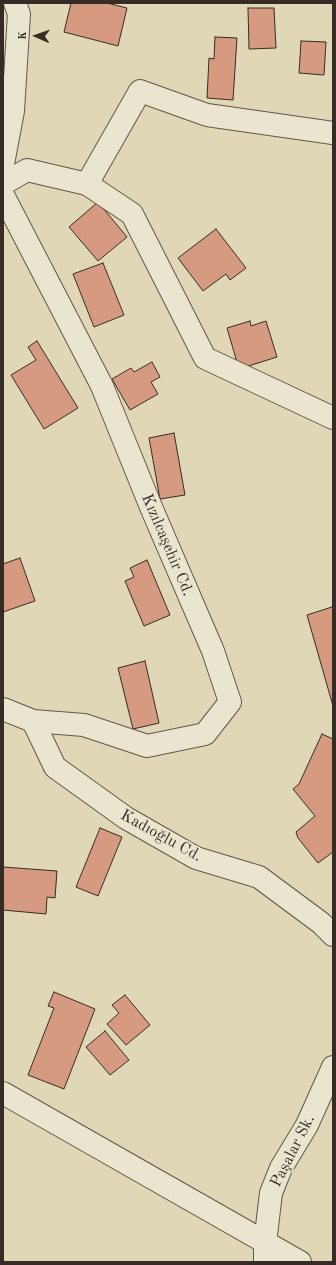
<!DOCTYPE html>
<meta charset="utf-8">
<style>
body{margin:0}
#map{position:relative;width:336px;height:1265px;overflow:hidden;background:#e0d7b7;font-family:"Old Standard TT",serif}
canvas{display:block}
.frame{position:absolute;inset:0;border:4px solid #362c25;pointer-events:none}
.north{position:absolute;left:16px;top:16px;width:40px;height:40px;-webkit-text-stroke:3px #ebe5d0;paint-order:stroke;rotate:272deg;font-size:11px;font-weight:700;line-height:16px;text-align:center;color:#362c25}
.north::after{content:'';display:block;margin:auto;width:14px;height:18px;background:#362c25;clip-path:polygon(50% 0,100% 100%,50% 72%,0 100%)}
</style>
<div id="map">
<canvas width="336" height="1265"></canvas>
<div class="frame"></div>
<div class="north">K</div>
</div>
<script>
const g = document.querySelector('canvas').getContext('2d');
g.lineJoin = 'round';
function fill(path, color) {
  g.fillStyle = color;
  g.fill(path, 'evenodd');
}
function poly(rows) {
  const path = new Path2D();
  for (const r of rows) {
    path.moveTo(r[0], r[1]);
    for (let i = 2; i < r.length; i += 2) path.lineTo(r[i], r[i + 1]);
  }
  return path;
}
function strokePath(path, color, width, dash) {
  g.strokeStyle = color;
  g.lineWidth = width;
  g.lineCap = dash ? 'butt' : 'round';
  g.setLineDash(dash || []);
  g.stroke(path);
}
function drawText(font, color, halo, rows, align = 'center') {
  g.font = font + ' "Old Standard TT",serif';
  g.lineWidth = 3.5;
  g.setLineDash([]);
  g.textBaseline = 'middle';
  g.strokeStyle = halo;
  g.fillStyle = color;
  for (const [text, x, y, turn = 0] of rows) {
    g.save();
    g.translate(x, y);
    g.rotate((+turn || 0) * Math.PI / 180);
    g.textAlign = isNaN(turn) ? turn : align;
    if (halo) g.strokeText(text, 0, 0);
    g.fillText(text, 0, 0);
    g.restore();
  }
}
const building = poly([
 [71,3,107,3,127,8,118,46,64,32,71,3],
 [248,8,274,8,276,48,249,49,248,8],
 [215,37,237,38,233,100,207,98,209,58,214,59,215,37],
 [301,41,326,42,324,75,299,73,301,41],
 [98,202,127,237,98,261,69,227,98,202],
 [216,229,246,268,230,280,226,274,203,291,178,258,216,229],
 [103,263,124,315,94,327,73,274,103,263],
 [250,321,251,326,266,321,277,357,239,369,227,328,250,321],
 [37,341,78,408,44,429,11,375,36,360,28,347,37,341],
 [152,362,160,377,151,382,158,394,130,410,112,379,131,368,134,372,152,362],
 [174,433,185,495,160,499,149,438,174,433],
 [20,558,35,601,3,612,3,564,20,558],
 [147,560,170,615,144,626,125,581,134,577,130,568,147,560],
 [332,607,333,608,333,706,307,615,332,607],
 [145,661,159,723,133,729,118,668,145,661],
 [322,734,333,739,333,852,318,863,298,838,296,832,315,816,293,789,299,784,322,734],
 [100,828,122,837,98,896,76,887,100,828],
 [3,867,57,871,55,898,47,897,46,914,3,910,3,867],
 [54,992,95,1009,64,1089,28,1075,54,1008,48,1006,54,992],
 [125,995,150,1025,126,1045,107,1024,119,1013,112,1005,125,995],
 [105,1031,129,1060,110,1075,86,1047,105,1031]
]);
const minor = poly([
 [3,164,13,111,19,14,15,3],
 [3,184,27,170,87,184,132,214,205,358,333,418],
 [87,184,140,91,207,115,333,133],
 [3,195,102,386,151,507,213,651,230,702,205,734,147,746,84,725,33,721,3,709],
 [33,721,55,767,126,818,196,858,259,877,321,923,333,935],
 [3,1093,300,1262],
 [265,1262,265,1243,271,1193,281,1168,307,1125,333,1067]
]);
const streetNames = [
 ["Kızılcaşehir Cd.",167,545,67],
 ["Kadıoğlu Cd.",161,836,29],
 ["Paşalar Sk.",293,1151,-63]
];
fill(building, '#d59a7f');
strokePath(building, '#362c25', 1);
strokePath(minor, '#60574a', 24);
strokePath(minor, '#ebe5d0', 22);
drawText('16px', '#362c25', '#ebe5d0', streetNames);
</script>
